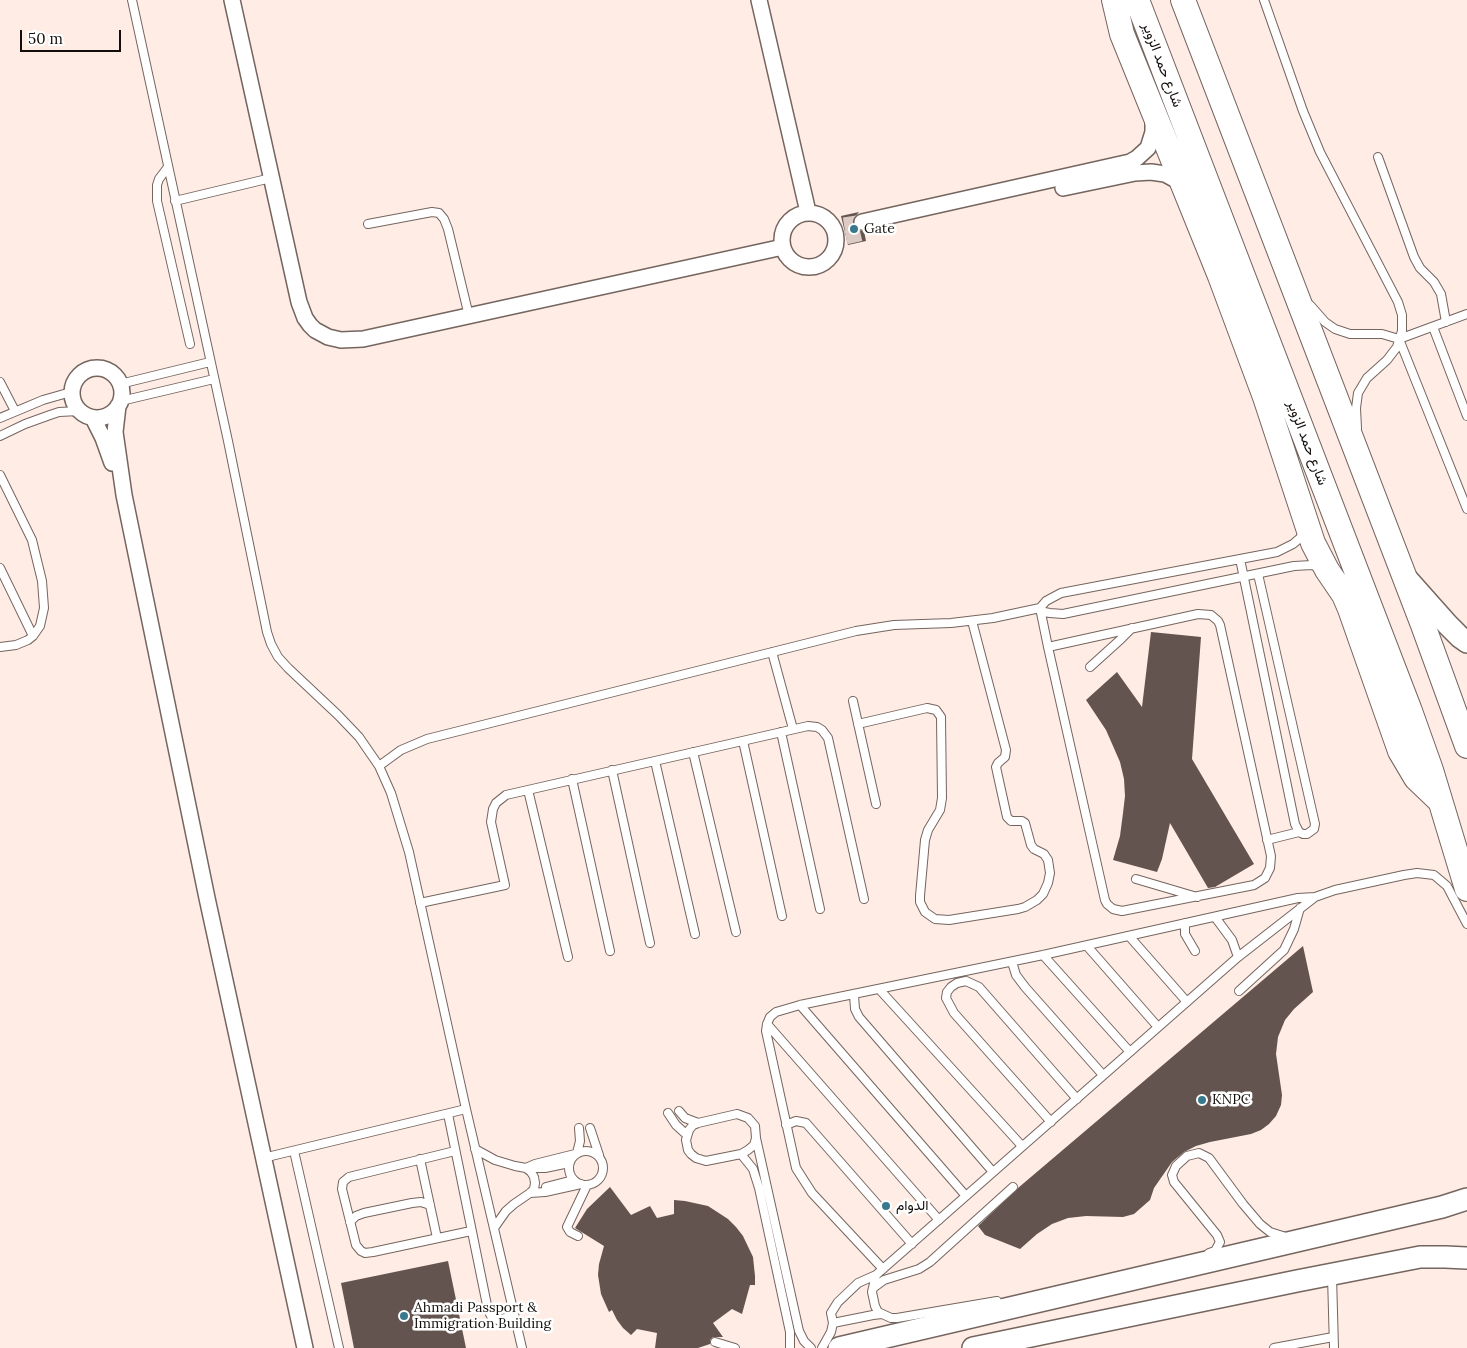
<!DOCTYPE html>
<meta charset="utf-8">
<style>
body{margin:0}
#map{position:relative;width:1467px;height:1348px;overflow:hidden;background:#feece5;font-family:Lora,serif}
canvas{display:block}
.scale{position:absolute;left:20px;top:30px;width:101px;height:22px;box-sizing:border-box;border:2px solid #130e0b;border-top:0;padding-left:6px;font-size:15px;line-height:18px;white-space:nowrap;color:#130e0b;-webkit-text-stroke:4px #fff;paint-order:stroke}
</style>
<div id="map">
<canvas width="1467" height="1348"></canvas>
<div class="scale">50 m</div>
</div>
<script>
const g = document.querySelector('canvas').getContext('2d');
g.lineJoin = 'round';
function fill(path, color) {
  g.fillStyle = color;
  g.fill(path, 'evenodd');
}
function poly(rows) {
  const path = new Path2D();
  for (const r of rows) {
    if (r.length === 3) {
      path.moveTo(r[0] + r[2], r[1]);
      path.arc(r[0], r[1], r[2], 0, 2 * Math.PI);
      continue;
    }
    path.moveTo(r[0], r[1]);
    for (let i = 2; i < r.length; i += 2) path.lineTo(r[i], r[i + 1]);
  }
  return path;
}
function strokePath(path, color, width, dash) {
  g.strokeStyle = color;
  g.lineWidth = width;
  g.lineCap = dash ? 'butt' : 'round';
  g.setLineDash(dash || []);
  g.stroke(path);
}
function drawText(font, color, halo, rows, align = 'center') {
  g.font = font + ' Lora,Vazirmatn,serif';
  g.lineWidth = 5;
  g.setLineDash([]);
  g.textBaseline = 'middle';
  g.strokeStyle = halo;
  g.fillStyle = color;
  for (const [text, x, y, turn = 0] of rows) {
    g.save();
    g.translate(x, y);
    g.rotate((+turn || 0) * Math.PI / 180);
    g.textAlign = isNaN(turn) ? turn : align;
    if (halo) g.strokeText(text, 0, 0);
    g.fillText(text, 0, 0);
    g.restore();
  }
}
const building = poly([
 [859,212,853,219,853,225,859,231,864,231,866,241,848,245,841,216],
 [1151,632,1201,637,1192,759,1254,864,1215,887,1208,888,1170,823,1162,859,1157,872,1113,860,1120,836,1123,813,1125,796,1124,779,1120,762,1106,730,1086,700,1117,672,1142,707],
 [1303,946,1313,992,1294,1009,1285,1020,1278,1037,1276,1054,1282,1095,1281,1105,1276,1116,1269,1124,1261,1130,1251,1134,1210,1142,1196,1146,1184,1152,1172,1162,1154,1188,1150,1200,1134,1214,1123,1217,1086,1216,1068,1218,1052,1224,1037,1234,1020,1249,985,1235,978,1226,1018,1188],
 [610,1187,631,1215,650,1206,657,1218,674,1214,674,1200,685,1201,708,1206,728,1219,736,1227,743,1236,753,1257,755,1276,755,1285,750,1285,742,1314,732,1309,713,1323,723,1337,713,1337,710,1340,710,1344,698,1348,655,1348,657,1333,637,1329,631,1335,623,1328,617,1320,612,1310,609,1312,601,1294,598,1275,599,1264,604,1246,575,1228,587,1209],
 [448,1261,466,1348,354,1348,341,1283]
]);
const streetTunnel = poly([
 [844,225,862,222],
 [846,237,864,233]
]);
const lane = poly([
 [132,0,228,441,267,632,271,644,278,657,288,668,338,715,359,737,379,766,391,793,409,852,466,1109,522,1348],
 [1264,0,1303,111,1320,152,1398,302,1402,315,1402,331,1397,347,1387,360,1367,378,1358,393,1356,408,1357,428],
 [1378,157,1414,257,1420,268,1434,282,1441,294,1446,322],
 [168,167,159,179,157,185,157,201,190,344],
 [175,201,271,178],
 [368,224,432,212,439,213,444,219,448,229,469,316],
 [1310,305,1325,322,1335,329,1350,334,1382,334,1399,339,1467,314],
 [1433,327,1467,416],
 [1399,339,1467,509],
 [0,382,15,411],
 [120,384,210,362],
 [121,401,214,379],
 [0,418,43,400,71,392],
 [0,436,25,424,50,415,59,412,79,411],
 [0,475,32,540,42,581,44,608,40,626,33,636,28,640,16,645,0,647],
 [1240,559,1295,824,1299,832,1303,834,1307,834,1314,829,1315,824,1258,574],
 [0,568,33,636],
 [1040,608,1048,647,1105,900,1107,904,1113,909,1122,911,1254,885,1265,878,1270,868,1271,856,1220,625,1218,621,1211,615,1198,614,1048,647],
 [1040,608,1044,612,1050,613,1063,614,1294,566,1312,565,1321,568],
 [772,652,793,729],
 [1090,667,1121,639,1132,628],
 [853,701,876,804],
 [858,724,927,708,936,710,941,717,942,798,940,810,928,830,925,840,920,896,920,902,925,912,935,919,949,920,1018,909,1025,907,1037,900,1043,894,1048,883,1050,873,1048,860,1044,854,1034,849,1031,845,1025,823,1022,821,1011,821,1007,817,996,767,998,763,1005,757,1006,750,972,621],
 [781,732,820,909],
 [743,741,782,916],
 [693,752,736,932],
 [655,761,695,934],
 [379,766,401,750,427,739,856,631,894,625,951,623,993,618,1040,608,1046,601,1061,593,1277,552,1293,544,1300,538,1305,530],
 [612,770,650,943],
 [572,779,610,951],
 [528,790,568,957],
 [1267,840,1299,832],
 [1136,879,1197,897],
 [420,903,505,885,491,822,493,809,496,803,506,795,808,726,817,727,822,730,828,738,864,899],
 [1215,917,1232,940,1238,957],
 [1185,923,1185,934,1195,951],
 [1129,936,1187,1002],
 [1087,946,1158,1027],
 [1043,955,1130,1052],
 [1012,962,1016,975,1025,987,1103,1075],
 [879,989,1022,1146],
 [1239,991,1284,950,1294,929,1300,908],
 [854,995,855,1009,859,1017,993,1172],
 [800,1005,966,1196],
 [767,1024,939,1220],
 [679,1111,685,1118,698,1123],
 [668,1113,676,1125,687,1135],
 [448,1114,488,1310,491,1316,497,1320,514,1316],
 [737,1114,748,1118,755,1126,756,1138,754,1145,748,1150,741,1154,706,1161,696,1158,691,1154,688,1150,686,1140,689,1130,693,1125,698,1123,737,1114],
 [1051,1122,954,1013,946,998,947,992,951,987,957,983,966,981,979,987,1077,1099],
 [786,1125,796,1121,806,1123,912,1244],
 [590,1128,599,1155],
 [756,1138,799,1331,804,1341,811,1348],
 [475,1149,495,1160,515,1166,526,1168,531,1172,534,1177,535,1183,534,1189,530,1193,514,1204,506,1211,494,1228],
 [586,1168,17],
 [294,1151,339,1348],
 [455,1151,349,1177,343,1182,342,1189,356,1245,361,1251,365,1253,373,1252,471,1231],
 [577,1153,580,1141,579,1128],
 [741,1154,753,1169,759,1188,790,1332,790,1348],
 [263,1158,466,1109],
 [420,1159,437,1238],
 [526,1168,535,1164,575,1154],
 [528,1168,545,1168,569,1163],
 [546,1187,573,1180],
 [530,1193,545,1192,581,1184],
 [350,1222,356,1216,364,1213,412,1203,421,1202,430,1205],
 [578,1236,570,1232,567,1227,587,1185],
 [1209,1253,1215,1251,1220,1242,1217,1235,1174,1182,1172,1175,1176,1166,1187,1156,1199,1153,1209,1158,1243,1204,1260,1224,1270,1232,1286,1237],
 [883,1269,812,1193,796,1168,766,1031,767,1024,770,1017,776,1012,800,1005,1043,955,1298,898,1315,897],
 [876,1275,872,1292,875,1306,878,1312,891,1318,897,1318,997,1301],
 [1332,1276,1334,1348],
 [873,1288,884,1280,919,1269,930,1262,1013,1187],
 [833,1323,873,1315,882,1314],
 [715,1342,735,1348],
 [822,1348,831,1332,833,1323,831,1313,838,1302,858,1283,876,1275,1238,957,1315,897,1335,890,1404,875,1417,873,1434,875,1447,886,1467,924],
 [1274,1348,1333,1337]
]);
const street = poly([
 [232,0,299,302,305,318,310,325,315,330,328,337,341,340,363,339,783,247],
 [759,0,808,212],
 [1063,188,1135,173,1151,172,1165,174,1176,180,1182,186],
 [809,240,27],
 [862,222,1130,162,1137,158,1148,148,1153,132,1153,118],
 [97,393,25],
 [118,406,115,432,124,495,207,898,305,1348],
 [93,418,103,438,112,463]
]);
const secondary = poly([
 [1407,579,1447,624,1460,637,1467,642],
 [839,1348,1442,1207,1467,1199],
 [973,1348,1297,1281,1420,1257,1445,1257,1467,1258]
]);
const primary = poly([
 [1114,0,1122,34,1220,276,1265,397,1313,543,1327,570,1344,595,1350,609,1400,751,1416,778,1439,800],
 [1137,0,1410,711,1431,770,1467,889],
 [1183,0,1423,625,1467,746]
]);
const markers = [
 [854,229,5,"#39798d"],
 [1202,1100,5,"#39798d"],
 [886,1206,5,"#39798d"],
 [404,1316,5,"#39798d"]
];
const streetNames = [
 ["شارع حمد الزوير",1162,65,69],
 ["شارع حمد الزوير",1307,443,69]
];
const poiNames = [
 ["Gate",864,229],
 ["KNPC",1212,1100],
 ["الدوام",896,1206],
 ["Ahmadi Passport &",414,1308],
 ["Immigration Building",414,1324]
];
fill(building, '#63544f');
strokePath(streetTunnel, '#dbcbc4', 15, [15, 8]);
strokePath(lane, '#75655f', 10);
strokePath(street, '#75655f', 18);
strokePath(secondary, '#75655f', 24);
strokePath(primary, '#75655f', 26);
strokePath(lane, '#fff', 8);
strokePath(street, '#fff', 15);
strokePath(secondary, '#fff', 21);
strokePath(primary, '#fff', 24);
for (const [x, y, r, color] of markers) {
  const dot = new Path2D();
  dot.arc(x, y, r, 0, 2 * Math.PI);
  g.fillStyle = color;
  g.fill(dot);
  strokePath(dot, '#fff', 2);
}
drawText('14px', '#130e0b', '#fff', streetNames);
drawText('14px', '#130e0b', '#fff', poiNames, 'left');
</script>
